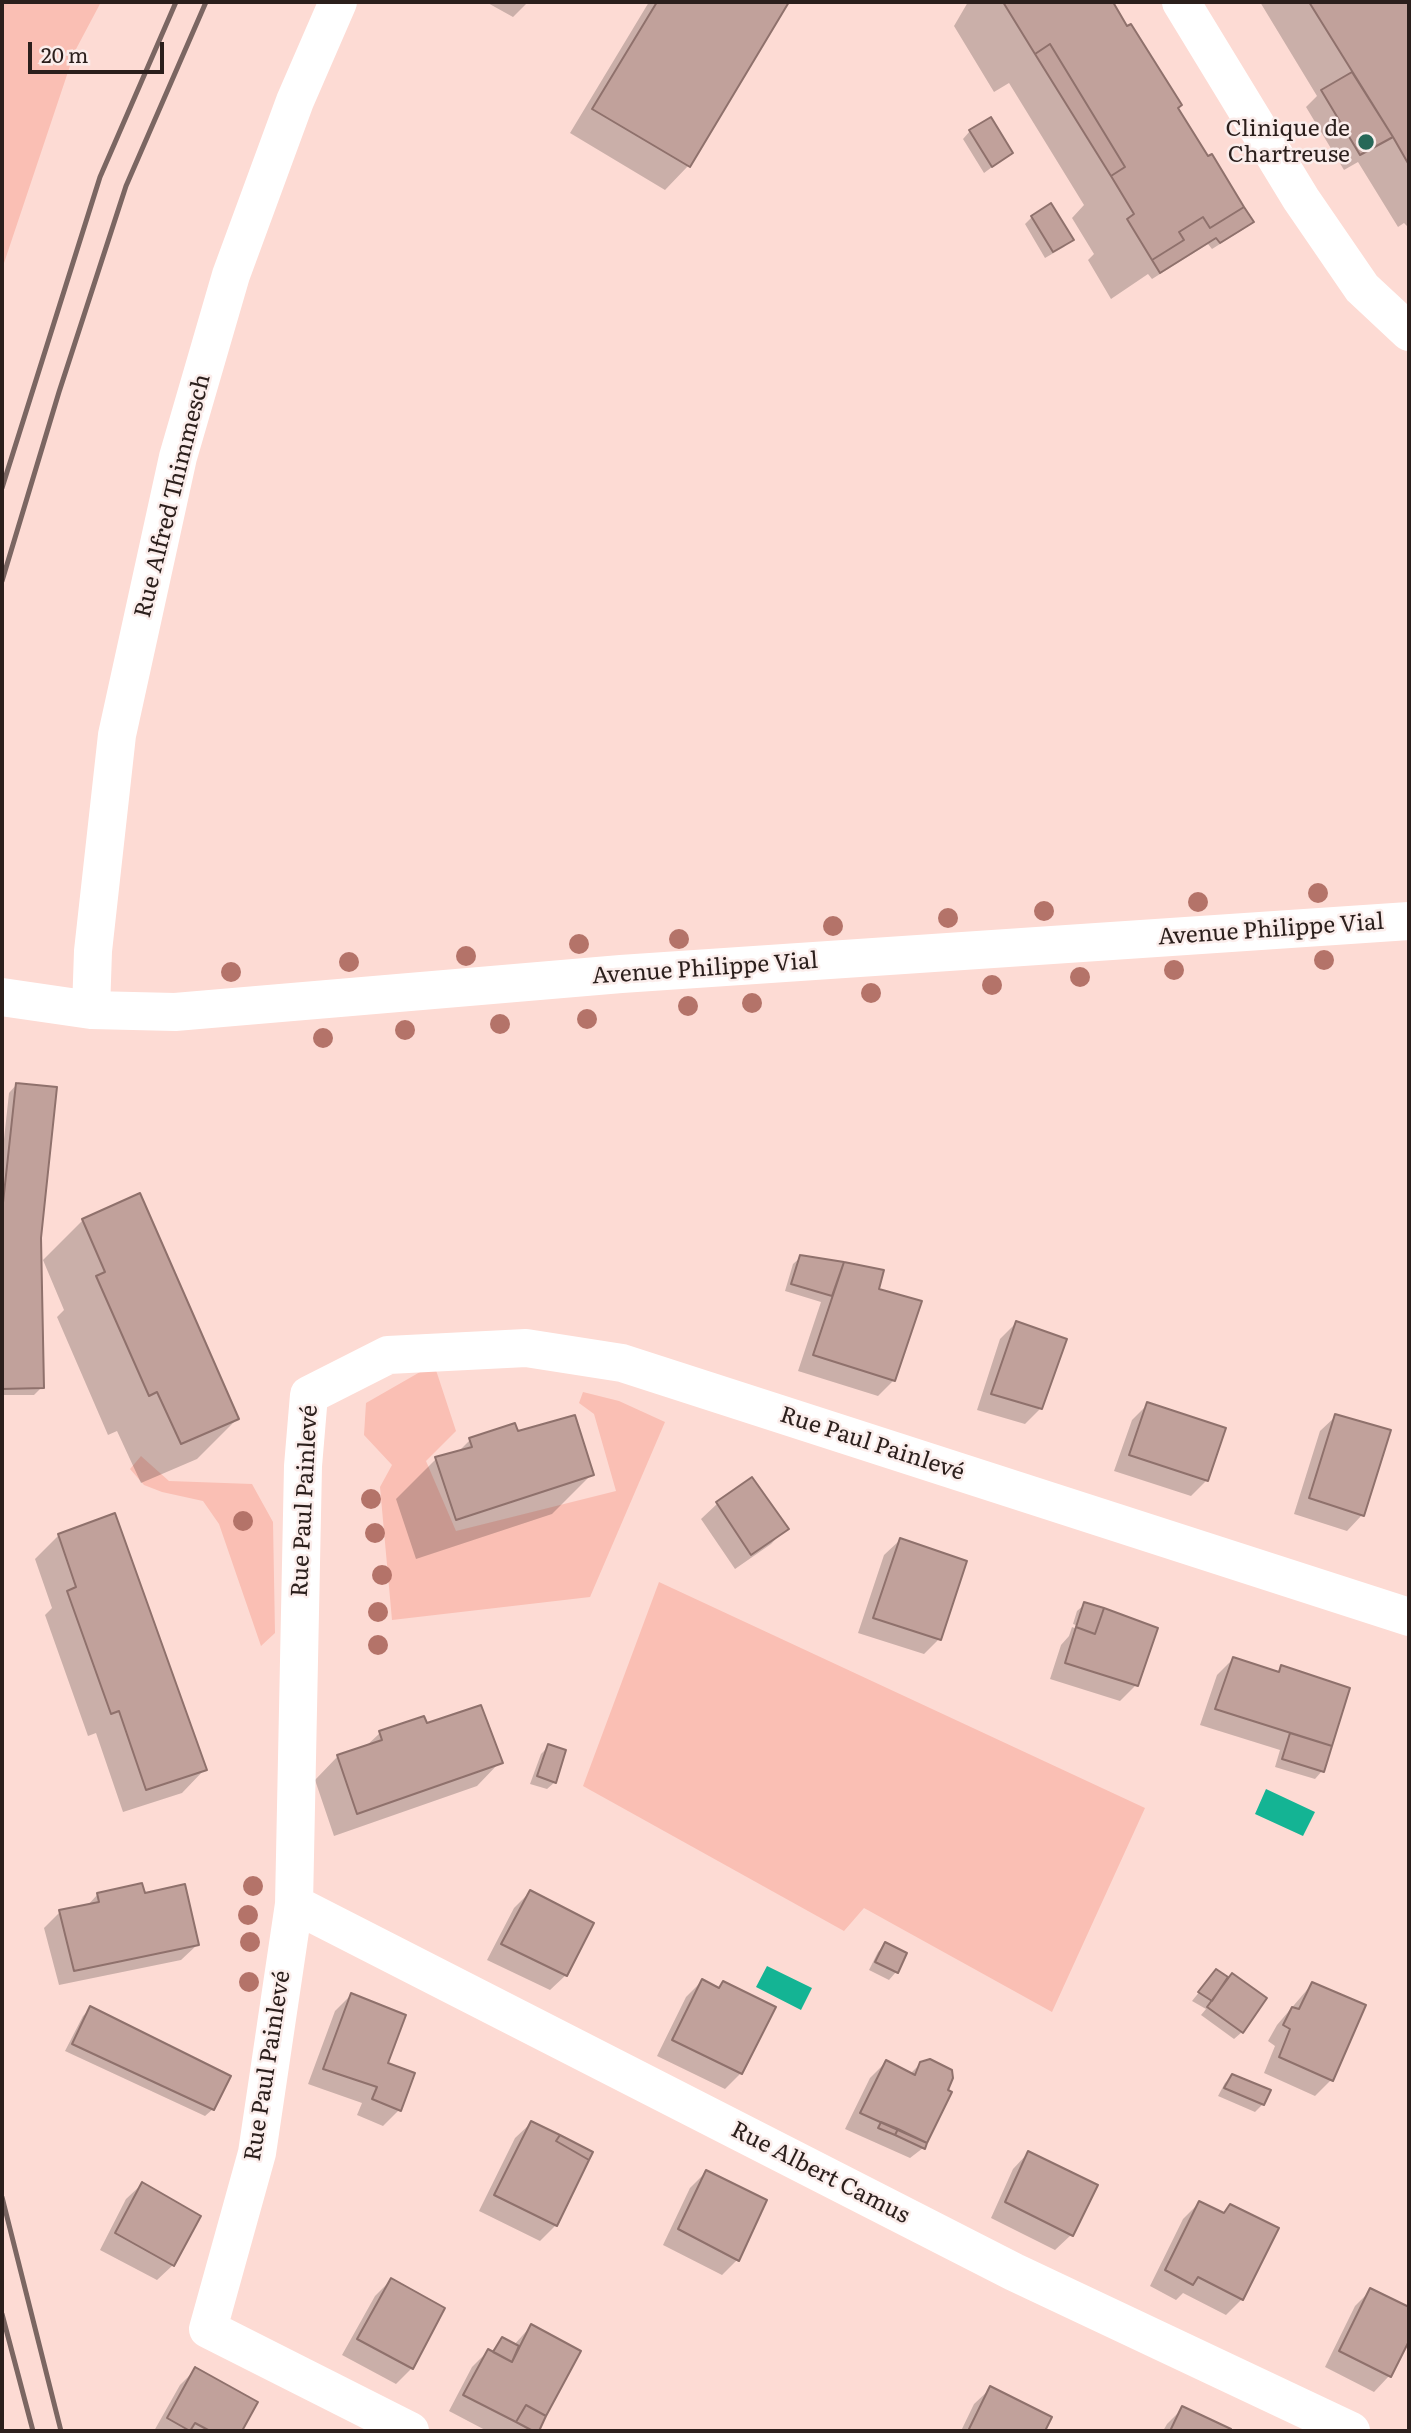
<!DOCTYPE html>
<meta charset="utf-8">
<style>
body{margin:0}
#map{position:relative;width:1411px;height:2433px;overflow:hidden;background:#fddbd4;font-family:Literata,serif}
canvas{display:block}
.frame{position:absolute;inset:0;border:4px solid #2b1f1c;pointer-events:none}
.scale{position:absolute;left:28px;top:42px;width:136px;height:32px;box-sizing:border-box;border:4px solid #2b1f1c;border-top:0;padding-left:9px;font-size:21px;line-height:24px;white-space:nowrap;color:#2b1f1c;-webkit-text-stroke:5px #fbedeb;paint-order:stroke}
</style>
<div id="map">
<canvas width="1411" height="2433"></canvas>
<div class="frame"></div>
<div class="scale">20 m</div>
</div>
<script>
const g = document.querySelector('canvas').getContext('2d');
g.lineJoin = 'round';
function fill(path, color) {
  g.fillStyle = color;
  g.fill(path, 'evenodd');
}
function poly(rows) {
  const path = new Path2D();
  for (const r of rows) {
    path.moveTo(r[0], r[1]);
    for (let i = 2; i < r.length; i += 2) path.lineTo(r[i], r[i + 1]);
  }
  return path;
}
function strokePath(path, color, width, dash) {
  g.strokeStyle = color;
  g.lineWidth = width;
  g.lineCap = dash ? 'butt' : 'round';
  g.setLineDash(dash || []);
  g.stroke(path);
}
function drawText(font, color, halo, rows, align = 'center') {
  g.font = font + ' Literata,serif';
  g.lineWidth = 5;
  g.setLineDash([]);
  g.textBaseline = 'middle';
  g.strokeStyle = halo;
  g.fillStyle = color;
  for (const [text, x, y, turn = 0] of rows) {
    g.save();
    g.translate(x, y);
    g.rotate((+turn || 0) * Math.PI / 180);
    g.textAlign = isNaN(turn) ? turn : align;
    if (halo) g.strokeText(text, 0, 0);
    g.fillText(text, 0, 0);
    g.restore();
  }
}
const green = poly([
 [2,2,101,2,75,51,2,269],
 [434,1364,456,1431,426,1461,456,1531,616,1491,594,1414,579,1403,583,1392,619,1401,665,1422,590,1597,392,1620,380,1487,392,1465,364,1435,366,1403],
 [141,1456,169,1481,252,1484,273,1522,275,1633,261,1646,219,1524,203,1501,162,1492,144,1485,130,1469],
 [659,1582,1145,1808,1052,2012,864,1908,844,1931,583,1786]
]);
const water = poly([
 [1266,1789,1315,1812,1303,1836,1255,1814],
 [767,1966,812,1988,801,2010,756,1987]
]);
const shadow = poly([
 [486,2,528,2,513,17],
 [649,2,787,2,688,166,665,190,570,133],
 [968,2,1111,2,1176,108,1251,222,1244,229,1212,249,1208,244,1152,279,1148,274,1111,299,1088,260,1094,254,1072,218,1084,205,1009,83,994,92,954,26],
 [1260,2,1409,2,1409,228,1404,223,1398,227,1358,162,1344,170,1306,107,1317,96],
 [970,131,1011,153,984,173,963,139],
 [1032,217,1071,239,1064,247,1045,258,1025,224],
 [16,1085,40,1238,42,1387,34,1395,2,1395,2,1158,9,1093],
 [83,1220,237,1419,197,1459,141,1483,117,1431,108,1435,57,1317,64,1310,43,1260],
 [801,1257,882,1271,877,1291,894,1380,878,1396,798,1371,821,1302,785,1291,793,1264],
 [1016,1323,1041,1408,1025,1424,977,1410,1000,1339],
 [1148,1404,1207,1480,1191,1496,1114,1471,1132,1420],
 [1336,1416,1362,1515,1347,1531,1294,1514,1320,1431],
 [517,1433,592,1474,552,1514,416,1559,396,1499,436,1459,458,1452,470,1440],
 [752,1480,786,1528,771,1544,735,1569,701,1519,717,1504],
 [114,1515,205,1769,182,1793,123,1812,96,1733,88,1736,45,1615,52,1608,35,1559,58,1536],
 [900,1540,939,1639,924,1654,858,1633,884,1555],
 [1085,1604,1136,1685,1120,1701,1050,1679,1061,1645,1069,1636,1072,1627,1087,1633,1087,1629,1073,1624,1077,1611],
 [1233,1659,1276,1673,1282,1667,1348,1690,1322,1771,1315,1779,1275,1767,1280,1750,1200,1725,1217,1675],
 [423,1718,426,1725,500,1762,477,1786,334,1836,315,1780,338,1756,365,1747,380,1733],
 [549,1746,555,1782,547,1789,530,1784,541,1754],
 [530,1892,566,1975,550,1990,487,1960,514,1908],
 [98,1894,144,1895,197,1945,181,1960,59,1985,44,1928,60,1912,86,1907],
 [885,1944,896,1972,889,1980,869,1970,878,1952],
 [1216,1971,1228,1979,1242,2032,1234,2039,1201,2015,1206,2009,1192,2001],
 [702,1981,741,2073,725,2089,657,2056,686,1997],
 [1312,1984,1364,2006,1331,2080,1315,2096,1264,2073,1275,2046,1268,2041,1277,2025],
 [351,1995,385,2064,399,2110,383,2126,357,2115,362,2103,308,2084,335,2011],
 [90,2009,213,2109,205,2116,65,2051,83,2016],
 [886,2062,910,2074,921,2063,923,2148,910,2158,845,2129,870,2078],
 [1232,2076,1263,2104,1255,2112,1218,2096,1225,2083],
 [531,2123,556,2225,540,2241,479,2211,515,2138],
 [1028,2153,1071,2235,1055,2250,991,2218,1013,2169],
 [706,2172,737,2260,722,2275,663,2245,690,2188],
 [142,2184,173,2265,157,2280,100,2250,126,2199],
 [1199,2203,1222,2214,1231,2206,1242,2299,1226,2315,1183,2293,1176,2300,1150,2286,1183,2219],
 [391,2280,412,2368,396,2384,342,2355,375,2296],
 [1371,2290,1409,2309,1409,2337,1389,2376,1374,2392,1325,2367,1355,2306],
 [531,2326,578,2351,537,2431,532,2429,529,2431,511,2431,507,2429,504,2431,487,2431,449,2411,472,2367,488,2351,491,2352,502,2339,514,2345],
 [196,2369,256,2403,240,2431,154,2431,180,2385],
 [990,2389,1050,2418,1043,2431,961,2431,974,2404],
 [1183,2408,1228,2430,1228,2431,1163,2431,1167,2424]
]);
const building = poly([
 [657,2,789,2,690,167,592,109,657,2],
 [1003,2,1113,2,1127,26,1131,24,1182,105,1178,108,1208,156,1212,154,1244,207,1210,228,1203,217,1179,232,1184,240,1152,260,1127,219,1134,214,1111,176,1125,167,1050,44,1035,54,1003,2],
 [1309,2,1409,2,1409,165,1393,137,1309,2],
 [1050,44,1125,167,1111,176,1035,54,1050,44],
 [1352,72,1393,137,1360,155,1321,90,1352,72],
 [991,117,1013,153,992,167,969,130,991,117],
 [1051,203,1074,240,1053,252,1031,216,1051,203],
 [1244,207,1254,222,1220,243,1216,238,1160,273,1152,260,1184,240,1179,232,1203,217,1210,228,1244,207],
 [16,1083,57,1087,41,1238,44,1388,2,1389,2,1212,16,1083],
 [140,1193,239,1419,181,1444,157,1392,149,1396,96,1276,105,1272,82,1219,140,1193],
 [800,1255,844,1262,832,1296,791,1284,800,1255],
 [844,1262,884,1270,879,1289,922,1301,895,1381,813,1355,844,1262],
 [1016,1321,1067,1339,1042,1409,991,1394,1016,1321],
 [1147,1402,1226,1428,1208,1481,1129,1455,1147,1402],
 [1335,1414,1391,1430,1364,1516,1309,1498,1335,1414],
 [575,1415,594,1475,456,1520,435,1457,472,1447,469,1438,515,1423,518,1431,575,1415],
 [752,1477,789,1529,751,1555,716,1502,752,1477],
 [115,1513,207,1770,146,1790,119,1711,111,1714,67,1591,76,1587,58,1534,115,1513],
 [900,1538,967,1561,941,1640,873,1618,900,1538],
 [1084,1602,1104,1608,1095,1634,1076,1627,1084,1602],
 [1104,1608,1158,1628,1138,1686,1065,1663,1076,1627,1095,1634,1104,1608],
 [1233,1657,1279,1672,1281,1665,1350,1688,1332,1746,1215,1709,1233,1657],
 [481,1705,503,1763,357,1814,337,1755,382,1740,379,1731,424,1716,427,1723,481,1705],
 [1290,1733,1332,1746,1324,1772,1282,1759,1290,1733],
 [548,1744,566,1750,556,1783,537,1776,548,1744],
 [142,1883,145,1893,185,1884,199,1945,74,1971,59,1910,99,1902,97,1893,142,1883],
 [530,1890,594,1923,567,1976,501,1944,530,1890],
 [885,1942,907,1953,898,1973,875,1962,885,1942],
 [1216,1969,1228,1977,1212,2001,1198,1992,1216,1969],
 [1232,1973,1267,1998,1243,2033,1207,2007,1232,1973],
 [702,1979,719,1988,723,1981,776,2007,742,2074,672,2040,702,1979],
 [1312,1982,1366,2005,1333,2081,1279,2057,1290,2029,1283,2025,1292,2007,1299,2009,1312,1982],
 [351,1993,406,2015,388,2063,415,2073,401,2111,372,2099,377,2087,323,2069,351,1993],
 [90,2006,231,2076,214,2110,72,2044,90,2006],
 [930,2059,952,2070,953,2078,948,2090,952,2092,927,2143,860,2113,886,2060,915,2075,920,2062,930,2059],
 [1232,2074,1271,2090,1264,2105,1224,2088,1232,2074],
 [531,2121,560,2135,556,2141,589,2160,557,2226,494,2195,531,2121],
 [881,2122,898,2129,895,2135,878,2128,881,2122],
 [898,2129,927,2143,925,2149,895,2135,898,2129],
 [560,2135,593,2152,589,2160,556,2141,560,2135],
 [1028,2151,1098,2185,1073,2236,1005,2202,1028,2151],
 [706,2170,767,2200,739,2261,678,2229,706,2170],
 [142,2182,201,2216,174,2266,115,2233,142,2182],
 [1199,2201,1224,2213,1230,2204,1279,2228,1243,2300,1198,2277,1193,2285,1165,2270,1199,2201],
 [391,2278,445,2308,413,2369,357,2339,391,2278],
 [1370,2288,1409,2307,1409,2341,1391,2377,1339,2351,1370,2288],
 [531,2324,581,2351,546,2416,526,2405,516,2422,463,2395,488,2349,512,2362,531,2324],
 [502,2337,519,2346,512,2362,493,2352,502,2337],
 [195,2367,258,2402,242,2431,210,2431,195,2423,190,2431,167,2418,195,2367],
 [990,2386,1052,2417,1045,2431,968,2431,990,2386],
 [526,2405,546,2416,539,2431,533,2431,516,2422,526,2405],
 [1182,2406,1231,2429,1230,2431,1170,2431,1182,2406]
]);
const minor = poly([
 [1181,2,1301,199,1362,288,1409,332],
 [2,997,91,1010,175,1012,621,974,1409,921],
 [91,1010,93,951,117,735,178,457,231,275,295,101,338,2],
 [294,1904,1014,2272,1351,2431],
 [410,2431,208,2329,257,2153,294,1904,303,1466,309,1395,388,1355,526,1348,622,1363,1409,1617]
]);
const rail = poly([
 [2,488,100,177,176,2],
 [2,581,59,392,126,186,206,2],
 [2,2197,61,2431],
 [2,2314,33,2431]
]);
const trees = [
 [1318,893],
 [1198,902],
 [1044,911],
 [948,918],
 [833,926],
 [679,939],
 [579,944],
 [466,956],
 [1324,960],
 [349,962],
 [1174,970],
 [231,972],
 [1080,977],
 [992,985],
 [871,993],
 [752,1003],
 [688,1006],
 [587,1019],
 [500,1024],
 [405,1030],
 [323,1038],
 [371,1499],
 [243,1521],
 [375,1533],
 [382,1575],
 [378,1612],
 [378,1645],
 [253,1886],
 [248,1915],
 [250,1942],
 [249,1982]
];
const markers = [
 [1366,142,9,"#276858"]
];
const poiNames = [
 ["Clinique de",1350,129],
 ["Chartreuse",1350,155]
];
const streetNames = [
 ["Rue Alfred Thimmesch",173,496,-76],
 ["Avenue Philippe Vial",1271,930,-4],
 ["Avenue Philippe Vial",705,969,-4],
 ["Rue Paul Painlevé",872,1444,18],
 ["Rue Paul Painlevé",305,1501,-87],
 ["Rue Paul Painlevé",268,2066,-81],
 ["Rue Albert Camus",820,2173,27]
];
fill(green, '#fabfb4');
fill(water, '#14b494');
fill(shadow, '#0003');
fill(building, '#c1a19b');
strokePath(building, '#8f716c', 2);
strokePath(minor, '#fff', 38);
strokePath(rail, '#7b6662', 5);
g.fillStyle = '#b47369';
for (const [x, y] of trees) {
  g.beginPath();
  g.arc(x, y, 10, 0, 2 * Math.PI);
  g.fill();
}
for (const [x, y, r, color] of markers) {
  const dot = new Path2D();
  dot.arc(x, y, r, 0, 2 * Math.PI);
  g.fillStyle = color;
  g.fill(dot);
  strokePath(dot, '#fbedeb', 2.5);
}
drawText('23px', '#2b1f1c', '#fbedeb', poiNames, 'right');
drawText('23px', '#2b1f1c', '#fbedeb', streetNames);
</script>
